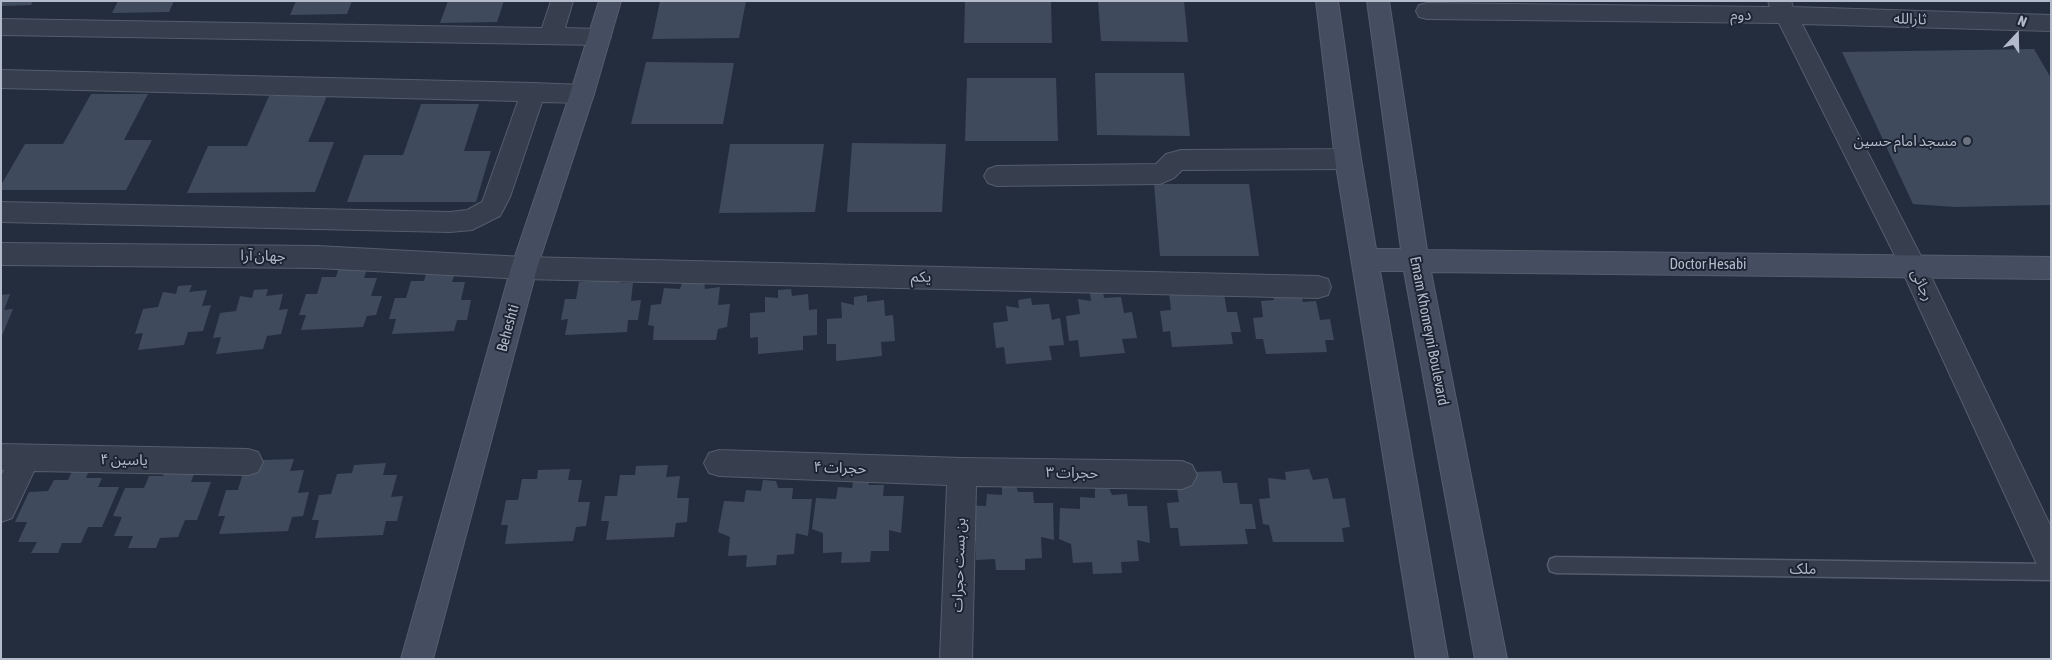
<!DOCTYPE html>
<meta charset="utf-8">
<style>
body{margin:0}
#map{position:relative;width:2052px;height:660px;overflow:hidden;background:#232d3e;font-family:"Asap Condensed",sans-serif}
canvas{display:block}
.frame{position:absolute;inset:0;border:2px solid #b3bac9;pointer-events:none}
.north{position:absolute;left:1992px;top:10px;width:50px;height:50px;-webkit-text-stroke:4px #1c2433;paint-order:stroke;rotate:21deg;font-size:14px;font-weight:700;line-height:20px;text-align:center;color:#b3bac9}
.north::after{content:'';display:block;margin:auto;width:18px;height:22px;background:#b3bac9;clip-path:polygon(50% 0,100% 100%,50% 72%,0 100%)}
</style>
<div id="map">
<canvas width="2052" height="660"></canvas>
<div class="frame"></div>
<div class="north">N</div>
</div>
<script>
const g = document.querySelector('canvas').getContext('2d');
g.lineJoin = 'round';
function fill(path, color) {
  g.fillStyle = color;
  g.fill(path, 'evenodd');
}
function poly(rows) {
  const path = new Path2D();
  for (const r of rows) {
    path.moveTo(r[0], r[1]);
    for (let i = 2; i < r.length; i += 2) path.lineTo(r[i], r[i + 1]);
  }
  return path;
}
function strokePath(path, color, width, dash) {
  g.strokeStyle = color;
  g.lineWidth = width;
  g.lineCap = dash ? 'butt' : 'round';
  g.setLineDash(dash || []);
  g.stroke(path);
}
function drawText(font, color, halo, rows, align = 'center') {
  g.font = font + ' "Asap Condensed","Noto Sans Arabic",sans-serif';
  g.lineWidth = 4;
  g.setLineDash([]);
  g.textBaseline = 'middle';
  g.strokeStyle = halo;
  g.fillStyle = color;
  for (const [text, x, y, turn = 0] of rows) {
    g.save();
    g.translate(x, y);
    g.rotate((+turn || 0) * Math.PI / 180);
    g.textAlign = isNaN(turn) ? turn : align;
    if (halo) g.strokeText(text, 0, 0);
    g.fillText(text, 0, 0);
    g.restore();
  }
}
const building = poly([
 [1,1,33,1,31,5,1,6],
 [118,1,174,1,169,12,112,13],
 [296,1,352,1,347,14,290,15],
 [448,1,504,1,497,22,440,23],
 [660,1,746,1,739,38,652,39],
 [965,1,1051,1,1052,43,964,43],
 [1098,1,1184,1,1188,42,1101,41],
 [2034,49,2051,78,2051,205,1955,207,1913,204,1842,52],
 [646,62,734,63,723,124,631,124],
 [1095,73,1184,73,1190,136,1097,135],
 [967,78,1056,78,1058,141,965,141],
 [91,94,148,94,124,140,152,140,126,190,1,190,1,185,25,144,63,144],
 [269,96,327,96,308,142,334,142,315,192,187,193,208,146,247,146],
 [421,104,479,104,464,151,491,151,476,202,347,202,364,155,403,155],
 [852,143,946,144,942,212,847,212],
 [730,144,824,144,815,212,719,213],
 [1154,184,1249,184,1259,256,1160,256],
 [367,269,364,278,377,278,371,296,382,296,376,315,367,316,363,327,301,330,306,315,299,315,306,294,317,294,322,277,336,277,338,270],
 [455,273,452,282,465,282,461,300,471,300,467,320,457,320,454,331,392,334,396,319,389,319,395,298,406,298,411,281,424,281,426,274],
 [622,273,620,283,633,283,631,301,641,300,638,320,628,320,627,332,565,335,568,319,561,320,565,299,576,299,579,282,593,281,594,274],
 [704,281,705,289,720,287,718,305,730,304,727,327,718,329,716,340,653,340,654,326,648,325,651,305,661,304,664,288,680,289,682,283],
 [192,285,189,292,207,290,202,306,211,305,203,331,188,332,184,345,138,350,143,333,135,334,143,309,158,307,163,292,176,294,178,286],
 [268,289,266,296,283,294,279,310,288,309,281,334,267,336,263,349,216,354,221,337,213,338,220,313,236,311,240,296,252,298,254,290],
 [791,289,792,296,808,294,809,310,817,309,817,335,803,336,803,350,758,354,758,337,750,338,750,313,765,312,765,297,778,298,778,290],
 [1103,292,1104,298,1121,297,1124,313,1132,312,1137,338,1122,339,1125,353,1080,357,1078,340,1069,341,1066,316,1080,314,1078,299,1091,301,1090,293],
 [1301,292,1303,302,1316,301,1320,320,1330,319,1334,340,1325,340,1327,352,1266,354,1263,339,1256,339,1253,318,1263,317,1261,301,1274,300,1272,293],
 [1169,293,1224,294,1227,312,1237,312,1241,332,1231,332,1233,344,1172,347,1170,331,1163,332,1160,311,1171,310],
 [10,294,4,310,13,309,1,338,1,295],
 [867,295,867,302,884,300,885,316,893,315,895,341,881,342,882,356,836,361,836,344,827,344,827,319,842,318,841,302,854,305,854,297],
 [1031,298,1032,305,1049,304,1052,320,1060,318,1064,345,1049,346,1052,360,1006,364,1004,347,996,348,993,323,1008,321,1006,306,1019,308,1018,300],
 [294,459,290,471,304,470,298,493,309,492,303,516,292,517,288,531,219,534,225,516,218,516,226,490,238,490,244,469,259,469,262,460],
 [386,463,383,475,397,475,391,497,403,496,397,521,386,521,383,535,315,538,319,520,312,520,319,495,331,494,337,474,352,473,354,465],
 [167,465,181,465,177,474,194,474,191,482,211,482,197,520,185,520,178,537,160,538,156,548,128,548,133,536,114,536,122,517,113,516,125,488,144,488,149,476,163,476],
 [668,465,666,477,680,476,677,498,689,498,687,522,676,523,674,537,606,540,609,521,601,521,605,496,617,496,620,475,635,475,636,466],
 [90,468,86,478,102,478,98,487,119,487,102,527,88,527,81,543,62,543,58,553,31,553,37,542,18,542,27,522,15,522,29,492,48,491,54,480,68,480,73,469],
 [570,469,568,480,582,480,578,502,590,502,586,526,576,527,573,541,505,544,508,525,501,525,506,500,518,500,522,479,537,479,538,470],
 [1309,469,1313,480,1328,478,1333,499,1345,498,1350,527,1342,528,1344,542,1273,542,1269,525,1263,524,1259,499,1270,498,1268,478,1286,480,1285,472],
 [1221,471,1223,483,1237,483,1240,504,1252,504,1256,529,1245,529,1248,544,1180,546,1178,528,1170,528,1167,503,1179,502,1176,482,1190,472],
 [854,477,867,478,869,485,884,485,883,496,904,496,901,533,889,530,889,551,871,551,870,562,841,563,842,552,823,553,823,533,812,529,816,498,836,499,838,487,852,488],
 [763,480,776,481,778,488,793,488,792,499,812,499,808,536,796,533,794,554,777,555,776,565,746,567,747,555,728,556,730,537,718,532,724,501,744,502,746,490,761,491],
 [1002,484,1016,485,1018,492,1033,492,1034,503,1053,503,1054,540,1041,537,1042,558,1025,559,1025,570,996,570,995,559,976,560,976,541,964,536,966,505,986,506,987,494,1002,495],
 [1095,487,1109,488,1112,495,1127,494,1128,506,1147,506,1150,543,1137,540,1139,561,1121,562,1122,573,1093,574,1092,562,1073,563,1071,544,1059,539,1060,508,1080,509,1080,497,1095,498]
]);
const lane = poly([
 [1556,557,2051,564,2051,580,1556,573,1550,571,1548,565,1550,559,1556,557]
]);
const street = poly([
 [551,1,573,1,565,28,599,29,607,31,611,37,607,43,599,45,1,35,1,19,542,28,551,1],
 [1768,1,1791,1,1793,7,2051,15,2051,31,1802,24,1926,266,2051,527,2051,576,2040,571,1900,266,1779,23,1427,19,1419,17,1416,11,1419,5,1427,3,1770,7,1768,1],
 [1,70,533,83,582,85,591,88,594,94,591,100,582,103,542,102,510,197,500,216,472,230,450,232,1,222,1,202,450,212,467,210,482,202,484,197,518,101,1,88,1,70],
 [1348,149,1357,152,1361,159,1357,166,1348,169,1182,170,1174,178,1160,184,997,186,988,183,984,176,988,169,997,166,1156,164,1166,154,1181,150,1348,149],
 [1,243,317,246,524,257,1318,276,1328,279,1331,287,1328,295,1318,298,524,279,317,268,1,265,1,243],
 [1,444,248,449,258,452,263,462,258,472,248,475,34,471,12,518,1,522,1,476,4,470,1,470,1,444],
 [719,450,962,458,1182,461,1192,465,1197,475,1192,485,1182,489,976,486,972,659,940,659,947,485,719,476,709,473,704,463,709,453,719,450]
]);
const secondary = poly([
 [599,1,621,1,594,94,537,268,433,659,401,659,511,268,570,94,599,1],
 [1316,1,1338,1,1361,159,1376,249,1401,249,1367,1,1389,1,1427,250,2051,257,2051,279,1431,272,1507,659,1475,659,1404,271,1380,271,1448,659,1416,659,1335,159,1316,1]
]);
const markers = [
 [1967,141,5,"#6b7280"]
];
const streetNames = [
 ["دوم",1741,15,1],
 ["ثارالله",1910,19,2],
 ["جهان آرا",263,256,1],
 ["Doctor Hesabi",1708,264],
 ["یکم",921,277,1],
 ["رجائی",1922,285,65],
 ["Beheshti",508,328,-75],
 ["Emam Khomeyni Boulevard",1429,331,79],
 ["یاسین ۴",124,460,1],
 ["حجرات ۴",840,468,2],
 ["حجرات ۳",1072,473,1],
 ["بن بست حجرات",959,565,-88],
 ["ملک",1803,569,1]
];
const poiNames = [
 ["مسجد امام حسین",1957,141]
];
fill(building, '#3f4b5d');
strokePath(lane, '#555d6c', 3);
strokePath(street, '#555d6c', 2);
strokePath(secondary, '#555d6c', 2);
fill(lane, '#373f4e');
fill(street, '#373f4e');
fill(secondary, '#454e61');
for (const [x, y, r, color] of markers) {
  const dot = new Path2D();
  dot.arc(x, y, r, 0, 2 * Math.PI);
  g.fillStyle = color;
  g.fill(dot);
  strokePath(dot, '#1c2433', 2);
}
drawText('15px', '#b3bac9', '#1c2433', streetNames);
drawText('15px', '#b3bac9', '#1c2433', poiNames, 'right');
</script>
